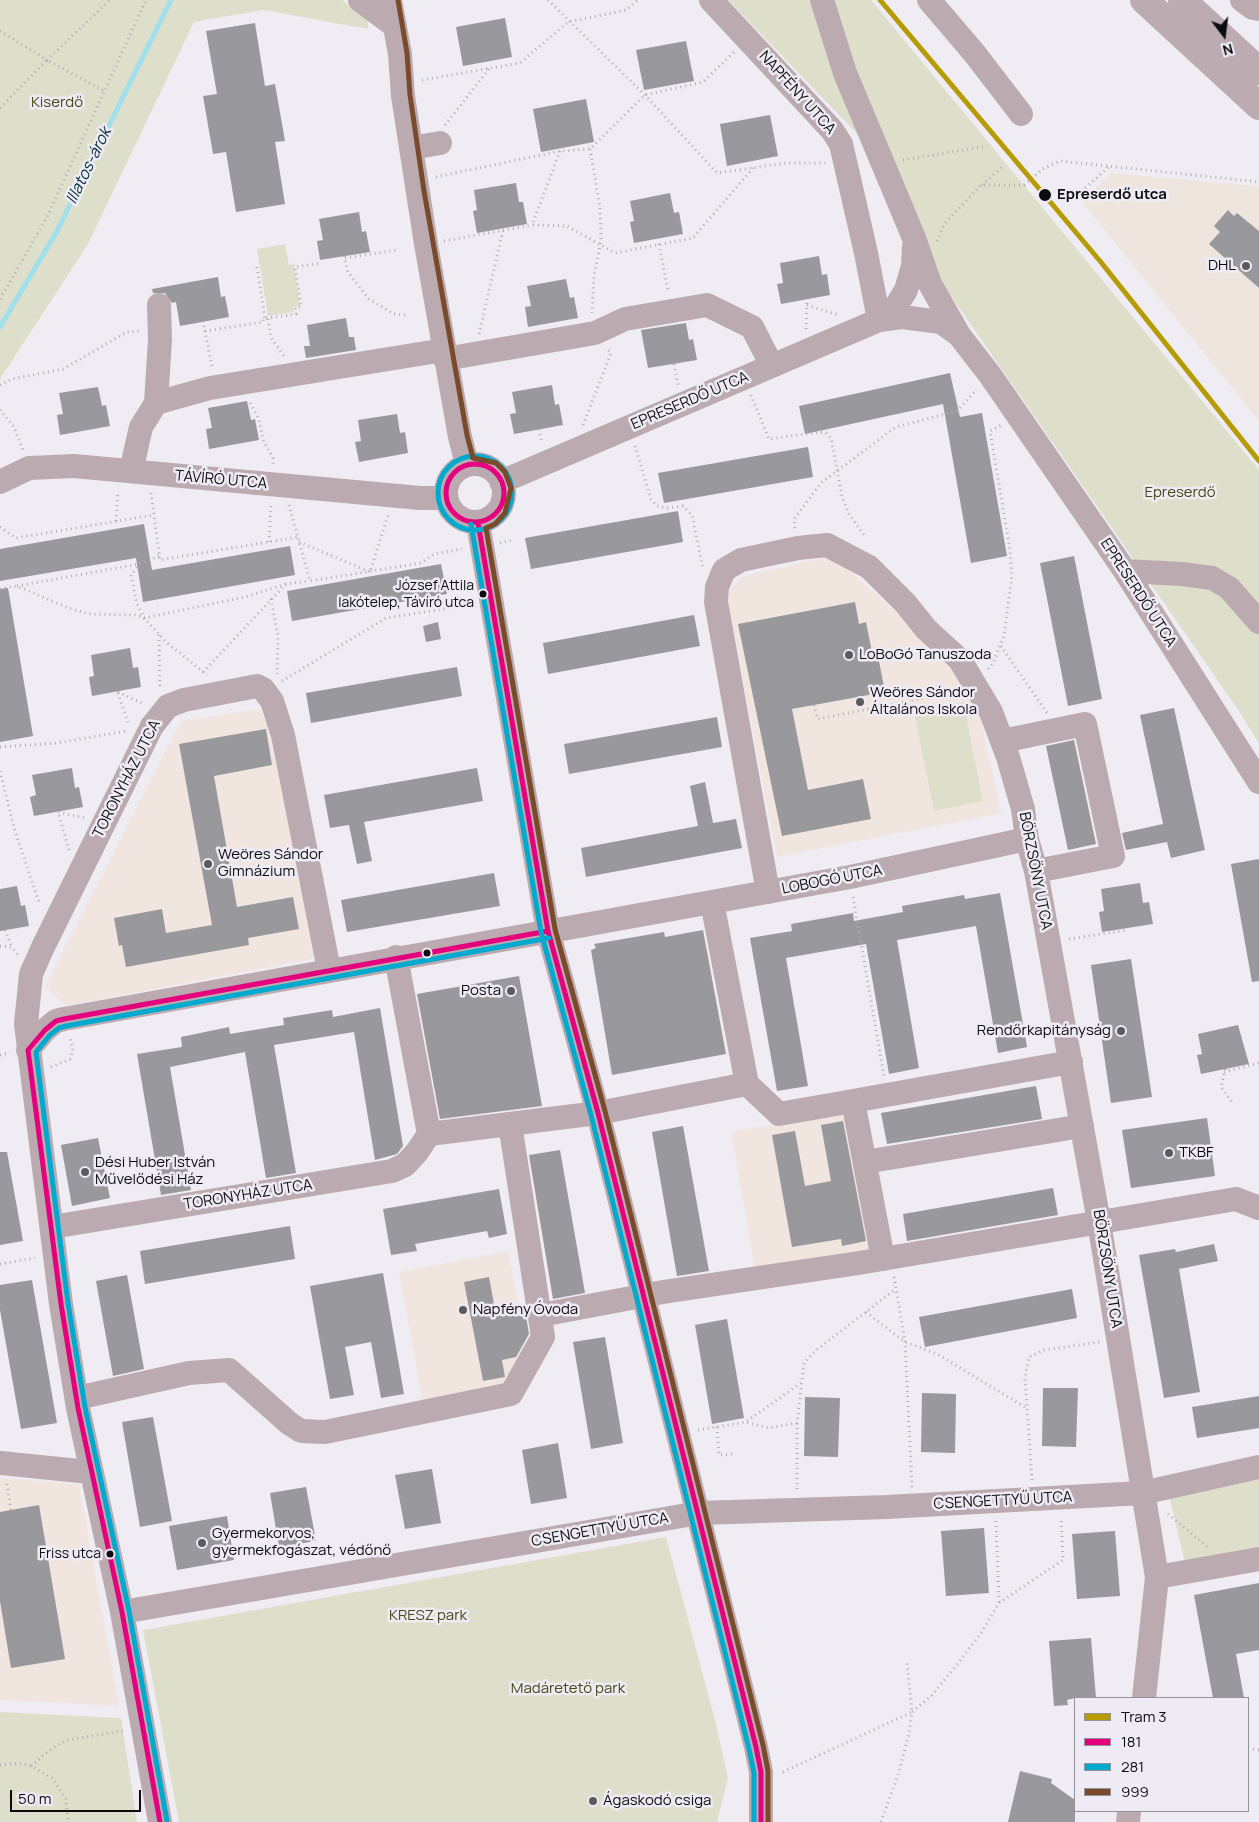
<!DOCTYPE html>
<meta charset="utf-8">
<style>
body{margin:0}
#map{position:relative;width:1259px;height:1822px;overflow:hidden;background:#efedf3;font-family:Manrope,sans-serif}
canvas{display:block}
.legend{position:absolute;left:1074px;top:1697px;width:175px;height:115px;box-sizing:border-box;background:#eeebf5;border:1px solid #949299;margin:0;padding:6px 9px;list-style:none;font-size:15px;color:#0c0c0f}
.legend li{display:flex;align-items:center;gap:10px;height:25px}
.legend b{width:25px;border:1px solid #949299}
.north{position:absolute;left:1199px;top:10px;width:50px;height:50px;-webkit-text-stroke:4px #eeebf5;paint-order:stroke;rotate:165deg;font-size:14px;font-weight:700;line-height:20px;text-align:center;color:#0c0c0f}
.north::after{content:'';display:block;margin:auto;width:18px;height:22px;background:#0c0c0f;clip-path:polygon(50% 0,100% 100%,50% 72%,0 100%)}
.scale{position:absolute;left:10px;top:1790px;width:131px;height:22px;box-sizing:border-box;border:2px solid #0c0c0f;border-top:0;padding-left:6px;font-size:15px;line-height:18px;white-space:nowrap;color:#0c0c0f;-webkit-text-stroke:4px #eeebf5;paint-order:stroke}
</style>
<div id="map">
<canvas width="1259" height="1822"></canvas>
<ul class="legend">
<li><b style="height:6px;background:#b69b04"></b>Tram 3</li>
<li><b style="height:6px;background:#e5007d"></b>181</li>
<li><b style="height:6px;background:#00a9ce"></b>281</li>
<li><b style="height:6px;background:#7a4b2a"></b>999</li>
</ul>
<div class="north">N</div>
<div class="scale">50 m</div>
</div>
<script>
const g = document.querySelector('canvas').getContext('2d');
g.lineJoin = 'round';
function fill(path, color) {
  g.fillStyle = color;
  g.fill(path, 'evenodd');
}
function poly(rows) {
  const path = new Path2D();
  for (const r of rows) {
    if (r.length === 3) {
      path.moveTo(r[0] + r[2], r[1]);
      path.arc(r[0], r[1], r[2], 0, 2 * Math.PI);
      continue;
    }
    path.moveTo(r[0], r[1]);
    for (let i = 2; i < r.length; i += 2) path.lineTo(r[i], r[i + 1]);
  }
  return path;
}
function strokePath(path, color, width, dash) {
  g.strokeStyle = color;
  g.lineWidth = width;
  g.lineCap = dash ? 'butt' : 'round';
  g.setLineDash(dash || []);
  g.stroke(path);
}
function drawText(font, color, halo, rows, align = 'center') {
  g.font = font + ' Manrope,sans-serif';
  g.lineWidth = 5;
  g.setLineDash([]);
  g.textBaseline = 'middle';
  g.strokeStyle = halo;
  g.fillStyle = color;
  for (const [text, x, y, turn = 0] of rows) {
    g.save();
    g.translate(x, y);
    g.rotate((+turn || 0) * Math.PI / 180);
    g.textAlign = isNaN(turn) ? turn : align;
    if (halo) g.strokeText(text, 0, 0);
    g.fillText(text, 0, 0);
    g.restore();
  }
}
const commercial = poly([
 [1111,173,1259,186,1259,421,1082,202]
]);
const education = poly([
 [824,558,843,565,972,679,1001,813,777,857,728,604,730,590,740,579,751,574],
 [260,709,290,772,326,956,66,1006,45,986,181,721],
 [850,1111,874,1255,756,1275,731,1132],
 [508,1251,527,1348,507,1388,424,1407,399,1272],
 [0,1478,79,1484,119,1706,0,1700]
]);
const green = poly([
 [0,0,342,0,368,21,368,29,263,10,194,22,88,244,0,379],
 [728,0,871,0,1259,470,1259,744,1241,714,937,276,895,173],
 [285,244,289,265,294,264,300,306,293,307,293,312,268,316,257,249],
 [963,702,983,801,934,811,914,712],
 [1259,1479,1259,1550,1185,1563,1170,1499],
 [666,1537,716,1724,728,1778,717,1822,179,1822,143,1630],
 [0,1712,121,1718,137,1822,0,1822]
]);
const stream = poly([
 [0,327,56,233,171,0]
]);
const building = poly([
 [505,18,512,57,463,66,456,27],
 [255,23,265,86,275,84,285,141,275,142,285,204,236,212,226,152,213,154,203,96,217,94,206,31],
 [686,41,694,81,644,90,636,50],
 [586,99,594,142,541,152,533,109],
 [770,115,778,156,727,166,720,124],
 [516,183,519,202,523,202,527,224,477,233,473,211,477,210,474,190],
 [670,193,674,213,679,212,683,234,634,243,630,222,634,221,630,201],
 [1228,210,1234,216,1237,213,1259,231,1259,288,1209,244,1220,232,1214,226],
 [359,212,362,232,366,231,370,252,320,260,317,241,323,240,319,219],
 [819,256,822,275,827,274,830,295,781,304,777,284,783,283,780,263],
 [218,277,221,297,225,296,229,317,180,326,176,302,172,303,165,293,153,293,152,289],
 [566,279,570,298,574,297,578,318,528,327,525,307,531,306,527,286],
 [346,318,349,337,354,337,356,350,306,358,304,346,310,346,307,325],
 [686,323,689,340,693,339,697,360,648,368,641,330],
 [950,373,960,417,982,413,1007,556,971,563,943,404,805,434,799,406],
 [552,385,555,405,559,404,563,425,514,434,510,414,516,413,512,392],
 [98,387,102,406,106,405,110,426,60,435,57,415,63,414,59,393],
 [247,401,251,420,255,419,259,440,209,449,206,429,212,428,208,408],
 [397,414,400,433,405,432,408,453,359,462,355,442,361,441,358,420],
 [808,447,813,477,664,503,658,473],
 [678,511,683,542,531,569,525,538],
 [144,524,152,570,290,546,295,575,143,602,136,558,0,581,0,549],
 [1074,556,1102,699,1068,706,1040,563],
 [441,564,447,594,292,621,287,591],
 [8,588,33,736,0,742,0,589],
 [855,602,859,624,866,622,872,652,877,651,885,692,792,709,808,790,863,779,871,819,782,836,738,624],
 [694,615,700,646,548,674,543,643],
 [438,622,441,639,426,642,423,626],
 [130,648,133,668,138,667,141,687,92,696,89,677,94,676,91,655],
 [457,667,462,696,311,723,306,693],
 [1174,708,1205,850,1171,858,1167,842,1126,850,1122,833,1163,824,1140,715],
 [717,717,722,747,569,774,564,744],
 [266,729,272,765,214,776,237,907,293,897,299,929,248,938,249,945,126,967,122,945,119,946,114,918,162,909,166,933,212,925,179,744],
 [1074,740,1096,844,1068,850,1046,746],
 [72,768,75,788,79,787,83,807,34,816,30,797,36,795,32,775],
 [477,768,483,801,364,822,372,861,357,864,349,825,330,828,324,795],
 [705,782,713,823,736,819,742,848,586,877,581,848,698,826,690,786],
 [1259,859,1259,981,1252,982,1231,864],
 [494,873,500,906,347,932,341,900],
 [1140,883,1143,903,1149,902,1153,924,1102,932,1099,912,1104,911,1101,889],
 [17,886,21,906,25,905,29,926,0,931,0,889],
 [1000,893,1027,1047,998,1053,976,926,897,940,919,1068,889,1074,866,944,786,958,808,1086,777,1091,750,938,792,931,791,924,853,913,854,921,903,912,902,906,964,895,965,899],
 [703,930,726,1054,612,1075,591,950,596,948,594,944,664,932,665,937],
 [1131,959,1152,1097,1111,1103,1091,965],
 [519,976,542,1106,440,1119,417,994],
 [380,1008,403,1146,397,1154,375,1160,354,1032,274,1045,296,1173,266,1178,245,1052,170,1067,191,1190,161,1195,137,1054,182,1047,181,1037,229,1027,230,1034,284,1025,283,1018,332,1010,333,1017],
 [1238,1025,1249,1064,1201,1074,1197,1055,1202,1054,1198,1034],
 [1036,1086,1042,1119,887,1144,881,1113],
 [1207,1118,1215,1176,1131,1188,1122,1130],
 [843,1121,866,1241,842,1246,841,1239,792,1247,772,1135,795,1131,805,1186,831,1181,821,1125],
 [683,1126,709,1271,677,1276,652,1132],
 [98,1138,110,1198,72,1206,61,1145],
 [560,1150,585,1293,553,1299,529,1155],
 [0,1152,7,1152,23,1241,0,1245],
 [1053,1188,1058,1215,907,1241,903,1214],
 [499,1189,507,1234,489,1238,487,1231,415,1244,417,1251,391,1255,383,1209],
 [290,1226,295,1259,145,1284,140,1251],
 [1214,1244,1218,1261,1179,1269,1200,1392,1164,1398,1139,1255,1175,1249,1176,1252],
 [383,1273,404,1394,381,1398,371,1342,345,1347,354,1395,330,1399,310,1286],
 [127,1275,144,1369,113,1376,96,1281],
 [489,1277,496,1315,525,1310,529,1334,516,1357,502,1360,505,1377,483,1381,464,1282],
 [32,1280,57,1423,21,1429,0,1310,0,1285],
 [1072,1289,1077,1318,925,1347,919,1317],
 [727,1319,744,1418,712,1424,695,1325],
 [605,1337,623,1443,591,1449,573,1342],
 [1043,1388,1078,1388,1076,1447,1042,1446],
 [922,1393,956,1394,955,1453,921,1452],
 [1259,1396,1259,1428,1197,1438,1192,1407],
 [805,1397,840,1398,838,1457,804,1456],
 [153,1417,172,1521,140,1527,122,1422],
 [558,1443,567,1498,531,1504,522,1450],
 [432,1469,441,1523,405,1529,395,1475],
 [306,1487,316,1541,279,1547,270,1493],
 [39,1505,65,1659,11,1668,0,1601,0,1512],
 [227,1516,234,1560,177,1570,169,1526],
 [984,1528,989,1593,946,1596,941,1531],
 [1115,1531,1120,1596,1077,1599,1072,1534],
 [1259,1583,1259,1650,1236,1654,1244,1698,1213,1698,1194,1595],
 [1091,1638,1096,1698,1075,1698,1067,1700,1068,1705,1054,1706,1049,1641],
 [1020,1771,1052,1779,1051,1783,1075,1800,1075,1822,1008,1822]
]);
const path = poly([
 [548,0,645,95,717,173,786,163,825,163],
 [0,31,47,60,110,0],
 [422,80,520,63,568,22,626,10,638,0],
 [0,108,47,60,104,91],
 [445,125,489,69],
 [590,149,600,208,601,240,594,276,592,313],
 [560,151,532,225,567,226,615,253,693,238,753,168],
 [903,160,987,146],
 [436,177,560,151,590,149,645,95,703,82,734,52],
 [982,185,1003,166],
 [1074,198,1110,166],
 [444,241,532,225],
 [937,241,945,223,981,185,1024,185,1044,168,1060,161,1259,182],
 [659,244,668,291],
 [344,256,348,272,369,299,394,314,407,315],
 [345,258,397,250],
 [257,267,265,319],
 [0,299,47,217,146,0],
 [807,305,838,315],
 [268,319,271,338,284,356],
 [203,321,212,367],
 [806,329,807,299],
 [205,331,263,322,263,319,296,314,295,308,301,307,295,267,321,263],
 [479,334,503,230],
 [674,364,678,385],
 [0,385,12,379,63,369,127,332,139,331],
 [751,395,769,439,821,432,826,433,831,438,842,496,849,514,864,535],
 [250,403,259,419,263,440,273,458,273,466],
 [0,410,14,427,23,450],
 [583,425,611,353,608,350],
 [539,429,542,443],
 [635,446,651,499,657,506,667,508,683,506,692,515,703,569],
 [151,493,160,560,298,537],
 [289,505,310,581,421,563,434,554,462,549],
 [116,521,118,491],
 [0,527,16,538,154,515],
 [795,528,794,519,821,483,896,427,957,411,976,390],
 [269,542,271,505],
 [299,542,370,572,388,515],
 [500,543,512,540],
 [159,556,140,564,131,575,137,604,144,618,245,597,286,584],
 [17,586,139,564],
 [0,589,14,586,24,589,66,607,89,614,137,615,144,618,166,642,207,675],
 [271,599,278,636,277,674],
 [159,635,160,689],
 [1001,646,1047,713],
 [988,669,993,663,1004,636,1012,575,1010,550,990,431,1001,425],
 [203,672,286,584,310,581],
 [282,681,386,618,463,606],
 [118,692,144,704],
 [118,693,129,725],
 [814,705,818,719,939,695,954,688],
 [0,747,57,743,126,731],
 [0,771,15,831,40,905],
 [69,850,58,812,85,818],
 [853,897,884,1076],
 [5,930,12,947],
 [1069,939,1127,930],
 [0,946,12,947,18,955],
 [0,1055,10,1053],
 [51,1067,70,1059,73,1049,70,1037],
 [1225,1069,1221,1087,1232,1102],
 [1224,1072,1259,1063],
 [0,1264,35,1258],
 [894,1277,905,1342,912,1487],
 [866,1312,905,1342,937,1354,1028,1409],
 [747,1421,801,1383],
 [797,1423,797,1490],
 [717,1427,719,1455,732,1454],
 [698,1430,746,1422,768,1428,797,1423,804,1363,815,1351,896,1289],
 [1032,1480,1025,1378,1029,1357,1044,1350,1100,1342],
 [7,1484,11,1510],
 [1168,1514,1209,1548],
 [996,1521,999,1603],
 [1248,1749,1259,1750],
 [0,1765,19,1763,31,1766,52,1778,66,1799,68,1822],
 [31,1766,51,1749,67,1740,123,1731],
 [783,1772,912,1712,907,1662],
 [881,1822,898,1775,909,1733,912,1712,932,1695,960,1661,981,1633,999,1603,1063,1560,1061,1518]
]);
const minor = poly([
 [360,0,395,26],
 [390,0,400,54,403,96,426,244,460,437,467,464],
 [711,0,832,130,841,144,866,253,879,320],
 [822,0,845,73,914,238,930,284,959,335,990,375,1125,571,1259,782],
 [929,0,975,54,1021,114],
 [1242,0,1253,8,1259,9],
 [411,148,440,143],
 [879,320,895,308,906,290,913,266,914,247],
 [445,359,595,333,625,319,707,305,752,327,772,366],
 [156,403,160,339,159,305],
 [475,493,29],
 [131,471,141,427,156,403,210,388,444,350],
 [0,482,29,468,74,466,420,498,446,498],
 [501,482,879,320,902,317,941,322,959,335],
 [478,523,548,931,598,1113,756,1747,761,1772,761,1822],
 [1125,571,1182,574,1212,578,1229,588,1259,622],
 [1002,741,1085,724,1113,856,1036,871],
 [768,892,716,602,717,587,724,570,741,560,798,548,827,545,869,567,906,604,926,629,960,660,991,712,1008,757,1023,809,1027,839,1036,871,1099,1222,1157,1577,1144,1698],
 [712,902,747,1084],
 [396,957,429,1134],
 [28,1050,45,1030,56,1021,64,1019,850,877,1027,839],
 [853,1101,1071,1062],
 [429,1134,598,1113,747,1084,779,1114,853,1101,883,1259],
 [865,1162,1082,1126],
 [52,1227,392,1171,405,1165,417,1152,429,1134],
 [541,1315,663,1292,859,1263,1236,1199,1259,1208],
 [77,1398,189,1373,229,1370,290,1424,301,1431,325,1432,511,1394,543,1337,510,1124],
 [0,1463,90,1472],
 [1157,1577,1259,1559],
 [122,1612,699,1513,887,1507,1142,1493,1259,1467],
 [160,1822,122,1612,78,1408,61,1304,26,1024,31,974,43,947,152,726,168,706,184,700,257,686,263,689,272,701,283,735,329,970],
 [1128,1822,1129,1811]
]);
const major = poly([
 [1144,0,1259,106],
 [1182,0,1259,71]
]);
const bus1 = poly([
 [475,493,29],
 [478,523,548,931,598,1113,756,1747,761,1772,761,1822],
 [160,1822,122,1612,78,1408,61,1304,28,1050,45,1030,56,1021,64,1019,548,931]
]);
const bus2 = poly([
 [475,493,37],
 [471,524,541,932,591,1115,749,1749,754,1773,754,1822],
 [167,1821,129,1611,85,1407,68,1303,36,1052,50,1035,59,1028,66,1026,549,938]
]);
const bus3 = poly([
 [398,0,407,53,410,95,424,191,467,435,473,458,496,463,505,472,511,488,505,513,495,524,486,528,555,929,605,1111,763,1745,768,1771,768,1822]
]);
const tram1 = poly([
 [880,0,1100,261,1259,461]
]);
const markers = [
 [1045,195,7,"#0c0c0f"],
 [1246,266,5,"#5b5b5f"],
 [483,594,4.5,"#0c0c0f"],
 [849,655,5,"#5b5b5f"],
 [860,702,5,"#5b5b5f"],
 [208,864,5,"#5b5b5f"],
 [427,953,4.5,"#0c0c0f"],
 [511,991,5,"#5b5b5f"],
 [1121,1031,5,"#5b5b5f"],
 [1169,1153,5,"#5b5b5f"],
 [85,1172,5,"#5b5b5f"],
 [463,1310,5,"#5b5b5f"],
 [202,1543,5,"#5b5b5f"],
 [110,1554,4.5,"#0c0c0f"],
 [593,1801,5,"#5b5b5f"]
];
const busNames = [
 ["József Attila",474,586],
 ["lakótelep, Távíró utca",474,603],
 ["Friss utca",101,1554]
];
const streetNames = [
 ["NAPFÉNY UTCA",797,93,48],
 ["EPRESERDŐ UTCA",690,401,-23],
 ["TÁVÍRÓ UTCA",221,480,5],
 ["EPRESERDŐ UTCA",1138,593,57],
 ["TORONYHÁZ UTCA",127,779,-63],
 ["BÖRZSÖNY UTCA",1035,871,79],
 ["LOBOGÓ UTCA",832,880,-11],
 ["TORONYHÁZ UTCA",248,1195,-9],
 ["BÖRZSÖNY UTCA",1107,1269,81],
 ["CSENGETTYŰ UTCA",1003,1501,-3],
 ["CSENGETTYŰ UTCA",600,1530,-10]
];
const parkNames = [
 ["Kiserdő",57,103],
 ["Epreserdő",1180,493],
 ["KRESZ park",428,1616],
 ["Madáretető park",568,1689]
];
const stopNames = [
 ["Epreserdő utca",1057,195]
];
const poiNames = [
 ["DHL",1236,266,"right"],
 ["LoBoGó Tanuszoda",859,655],
 ["Weöres Sándor",870,693],
 ["Általános Iskola",870,710],
 ["Weöres Sándor",218,855],
 ["Gimnázium",218,872],
 ["Posta",501,991,"right"],
 ["Rendőrkapitányság",1111,1031,"right"],
 ["TKBF",1179,1153],
 ["Dési Huber István",95,1163],
 ["Művelődési Ház",95,1180],
 ["Napfény Óvoda",473,1310],
 ["Gyermekorvos,",212,1534],
 ["gyermekfogászat, védőnő",212,1551],
 ["Ágaskodó csiga",603,1801]
];
const waterNames = [
 ["Illatos-árok",89,166,-64]
];
fill(commercial, '#eee6de');
fill(education, '#f0e6df');
fill(green, '#dedfcb');
strokePath(stream, '#9fe0ec', 5);
fill(building, '#99989c');
strokePath(path, '#b5acb0', 3, [1, 4]);
strokePath(minor, '#bbabb0', 24);
strokePath(major, '#bcacb2', 28);
strokePath(bus1, '#e5007d', 5);
strokePath(bus2, '#00a9ce', 5);
strokePath(bus3, '#7a4b2a', 5);
strokePath(tram1, '#b69b04', 5);
for (const [x, y, r, color] of markers) {
  const dot = new Path2D();
  dot.arc(x, y, r, 0, 2 * Math.PI);
  g.fillStyle = color;
  g.fill(dot);
  strokePath(dot, '#eeebf5', 2);
}
drawText('14px', '#0c0c0f', '#eeebf5', busNames, 'right');
drawText('15px', '#0c0c0f', '#eeebf5', streetNames);
drawText('15px', '#484a16', '#eeebf5', parkNames);
drawText('bold 15px', '#0c0c0f', '#eeebf5', stopNames, 'left');
drawText('15px', '#0c0c0f', '#eeebf5', poiNames, 'left');
drawText('italic 16px', '#023137', '#eeebf5', waterNames);
</script>
